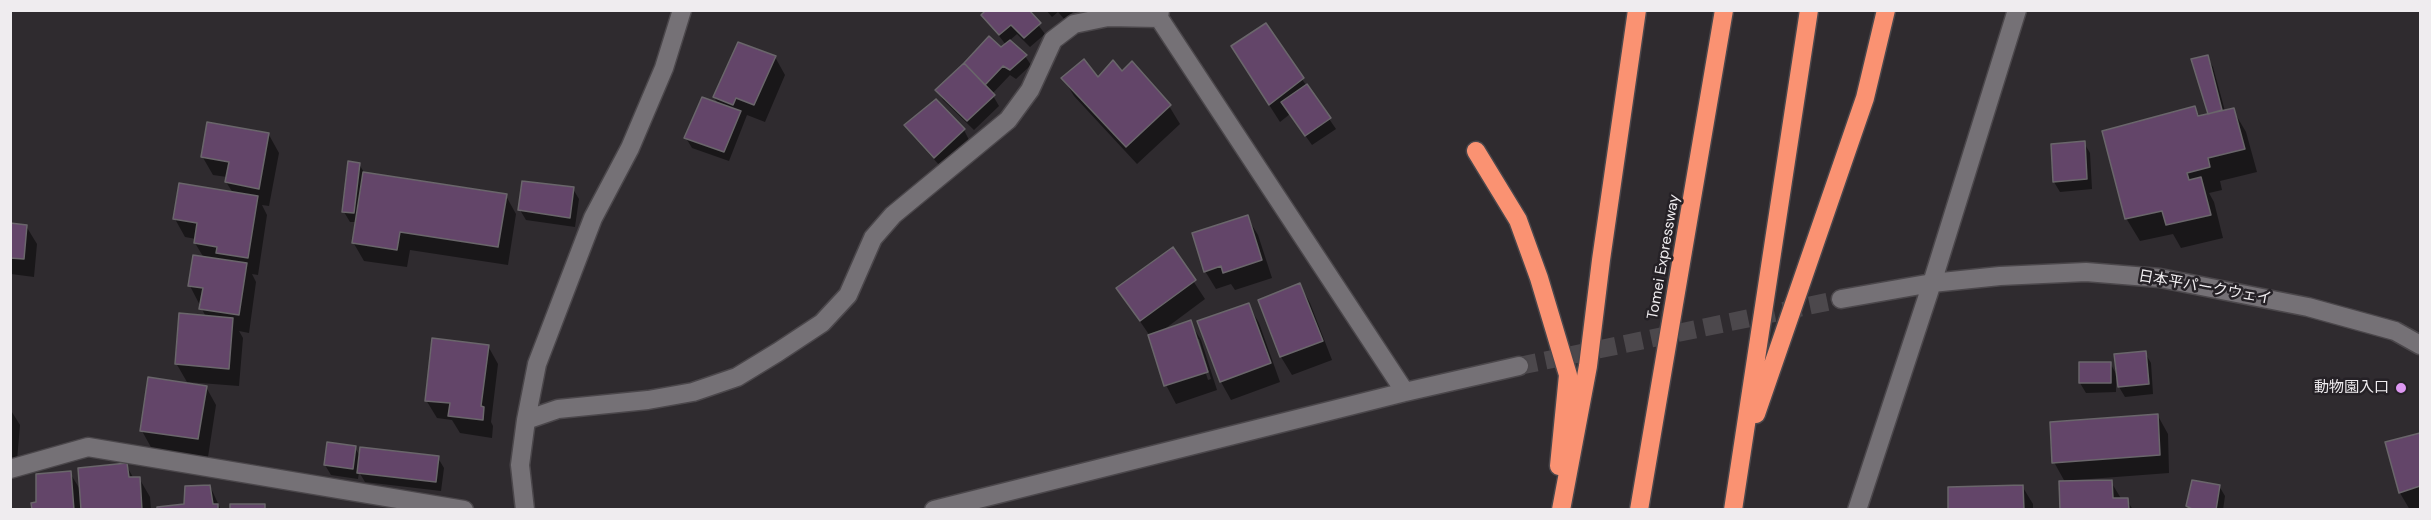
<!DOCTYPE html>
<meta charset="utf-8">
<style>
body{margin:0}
#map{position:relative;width:2431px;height:520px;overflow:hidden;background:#2f2b2f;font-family:"DM Sans",sans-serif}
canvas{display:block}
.frame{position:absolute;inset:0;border:12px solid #efecef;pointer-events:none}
</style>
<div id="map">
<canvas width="2431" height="520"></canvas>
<div class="frame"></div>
</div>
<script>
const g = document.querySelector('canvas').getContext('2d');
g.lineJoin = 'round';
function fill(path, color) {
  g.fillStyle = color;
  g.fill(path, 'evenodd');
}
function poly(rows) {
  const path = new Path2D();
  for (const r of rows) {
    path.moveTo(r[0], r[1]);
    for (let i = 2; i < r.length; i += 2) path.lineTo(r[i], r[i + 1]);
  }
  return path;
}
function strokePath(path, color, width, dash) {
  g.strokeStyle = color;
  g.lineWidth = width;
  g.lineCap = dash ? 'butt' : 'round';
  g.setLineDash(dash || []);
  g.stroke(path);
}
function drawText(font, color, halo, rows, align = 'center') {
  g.font = font + ' "DM Sans","Noto Sans JP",sans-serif';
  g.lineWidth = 5;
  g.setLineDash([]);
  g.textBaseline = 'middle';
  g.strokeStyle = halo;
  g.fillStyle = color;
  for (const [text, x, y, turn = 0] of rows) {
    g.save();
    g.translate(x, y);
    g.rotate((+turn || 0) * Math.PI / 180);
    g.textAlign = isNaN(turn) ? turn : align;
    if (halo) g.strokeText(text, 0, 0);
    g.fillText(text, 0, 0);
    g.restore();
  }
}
const shadow = poly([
 [1027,10,1045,34,1030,47,1017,34,1009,41,1025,56,1031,65,1016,79,1010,75,992,94,999,106,974,130,943,100,937,90,1006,45,983,15],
 [1046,10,1075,10,1065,20,1058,12,1052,17],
 [1265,25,1336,129,1312,145,1290,114,1280,122,1243,64],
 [775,57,785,75,765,122,747,115,729,161,692,148,686,138,719,105,714,97],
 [2207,57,2213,67,2225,111,2233,110,2246,132,2257,172,2220,181,2222,190,2209,193,2214,202,2223,238,2181,248,2173,234,2140,241,2126,218,2195,108,2200,117,2210,115],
 [1121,73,1169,106,1180,124,1137,164,1074,96,1063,78,1098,79],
 [906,125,964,130,969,140,941,167,912,135],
 [269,135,279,153,269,206,262,205,267,215,258,275,252,274,256,282,249,333,239,331,243,338,239,386,187,382,176,363,206,317,190,286,204,258,195,243,196,239,185,237,175,219,233,193,226,182,227,177,213,175,202,156],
 [2084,143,2090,153,2092,189,2060,192,2054,182],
 [359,164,365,174,506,196,516,214,508,265,410,250,407,267,364,261,353,242,357,222,350,222,344,212],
 [573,189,579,199,575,227,526,220,520,210],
 [1247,217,1258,235,1272,278,1235,290,1231,284,1216,289,1205,271],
 [10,225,26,226,37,244,34,277,11,274,10,277],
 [1172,249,1205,299,1162,331,1190,322,1201,340,1217,390,1176,404,1166,385,1150,336,1118,289],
 [1195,339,1199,339,1211,379,1208,380],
 [1300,285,1310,303,1332,360,1292,375,1281,357],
 [1248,304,1259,323,1280,382,1231,400,1221,382],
 [488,346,498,364,491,422,493,426,492,438,460,433,452,420,437,418,426,400],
 [2145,353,2151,363,2153,394,2125,397,2119,387,2118,378,2116,378,2116,392,2086,393,2080,383,2110,363,2118,377],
 [206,387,216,405,208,457,152,449,142,431],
 [10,409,20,425,16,472,10,471],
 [2158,416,2168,434,2169,473,2076,480,2076,482,2111,482,2122,500,2127,500,2133,510,2061,510,2065,482,2054,462],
 [2420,435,2420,508,2410,510,2400,493,2387,443],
 [355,448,361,458,438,458,444,468,441,491,365,482,359,472,358,479,331,475,325,465],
 [126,465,134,479,139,478,150,497,151,510,33,510,70,473,81,491],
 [210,486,221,510,159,510,185,506],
 [2022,486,2033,504,2033,510,1950,510],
 [2219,486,2225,496,2223,510,2190,510,2188,506]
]);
const building = poly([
 [986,10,1029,10,1041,23,1024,38,1011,25,999,35,981,15,986,10],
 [1266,23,1304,78,1269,105,1231,46,1266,23],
 [989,36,1001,47,1010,40,1027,55,1010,70,1003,66,985,85,964,63,989,36],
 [738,42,776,56,754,105,736,98,733,105,713,97,738,42],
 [2208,55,2222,110,2208,114,2191,59,2208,55],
 [1084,59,1098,77,1113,60,1122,71,1132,61,1171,105,1126,147,1061,78,1084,59],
 [964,63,995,95,967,121,935,90,964,63],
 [1307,84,1331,118,1305,136,1281,102,1307,84],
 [702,97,741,111,724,152,684,138,702,97],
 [936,99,965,129,934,158,904,125,936,99],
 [2195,106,2198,116,2234,108,2245,149,2208,158,2210,167,2187,173,2189,180,2201,177,2211,215,2166,225,2162,211,2125,219,2102,131,2195,106],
 [207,122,269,133,259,189,225,182,229,162,201,157,207,122],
 [2085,141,2087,179,2053,182,2051,144,2085,141],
 [348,161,360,163,354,213,342,212,348,161],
 [363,172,507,194,498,247,400,232,397,250,352,243,363,172],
 [522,181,574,187,570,218,518,210,522,181],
 [179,183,258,196,248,258,216,253,217,247,194,243,197,223,173,219,179,183],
 [1248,215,1262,260,1223,273,1221,266,1204,272,1192,233,1248,215],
 [10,223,27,225,24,259,10,258,10,223],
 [1173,247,1196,280,1140,321,1116,288,1173,247],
 [193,255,247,263,239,315,199,309,203,288,188,286,193,255],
 [1300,283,1323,341,1280,357,1258,300,1300,283],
 [1249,303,1271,363,1220,382,1197,321,1249,303],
 [179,313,233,318,229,369,175,364,179,313],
 [1191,320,1208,372,1164,386,1148,335,1191,320],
 [432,338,489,345,481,406,484,407,483,420,448,416,450,403,425,401,432,338],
 [2146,351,2149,384,2118,387,2114,354,2146,351],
 [2079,362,2111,362,2111,383,2079,383,2079,362],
 [148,377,207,386,198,439,140,431,148,377],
 [2158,414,2160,455,2052,463,2050,422,2158,414],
 [2420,433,2420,486,2399,493,2385,442,2420,433],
 [327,442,356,446,353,469,324,465,327,442],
 [360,447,439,456,436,482,357,473,360,447],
 [127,463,129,477,140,477,142,510,81,510,78,468,127,463],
 [71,471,74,510,32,510,31,503,36,502,36,474,71,471],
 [2112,480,2113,498,2128,498,2129,510,2060,510,2059,481,2112,480],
 [2192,480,2220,485,2216,510,2194,510,2186,506,2192,480],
 [210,485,213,504,218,504,218,510,157,510,157,507,184,504,185,486,210,485],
 [2023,485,2024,510,1948,510,1948,487,2023,485],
 [230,504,265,504,265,510,230,510,230,504]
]);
const minorTunnel = poly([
 [1519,366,1841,299]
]);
const minor = poly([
 [1160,10,1159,18,1405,392],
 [1841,299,1932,283,2000,276,2086,272,2160,278,2308,307,2395,331,2420,345],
 [526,420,558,409,648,400,693,392,737,377,778,352,822,323,848,295,873,238,893,215,1008,120,1030,90,1053,40,1074,24,1108,17,1159,18],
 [10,469,88,447,464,510],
 [525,510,520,465,526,420,537,364,593,218,630,148,664,68,682,10],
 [934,510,1405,392,1519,366],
 [1857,510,1932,283,2017,10]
]);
const highway = poly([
 [1476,151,1518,220,1539,278,1568,375,1559,466],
 [1756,414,1865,98,1886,10],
 [1561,510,1588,366,1601,260,1637,10],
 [1639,510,1724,10],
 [1733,510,1809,10]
]);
const markers = [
 [2401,388,6,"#de98f2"]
];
const streetNames = [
 ["Tomei Expressway",1664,257,-80],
 ["日本平パークウェイ",2205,288,10]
];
const poiNames = [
 ["動物園入口",2389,388]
];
fill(shadow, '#0007');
fill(building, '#634569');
strokePath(building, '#6a666b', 1.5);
strokePath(minorTunnel, '#4c484c', 18, [18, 9]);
strokePath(minor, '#4b474b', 21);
strokePath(highway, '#4b474b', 21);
strokePath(minor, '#757176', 18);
strokePath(highway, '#fa9272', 18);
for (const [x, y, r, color] of markers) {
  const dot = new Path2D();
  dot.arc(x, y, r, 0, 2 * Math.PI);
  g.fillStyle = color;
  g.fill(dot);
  strokePath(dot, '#252126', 2);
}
drawText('15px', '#efecef', '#252126', streetNames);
drawText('15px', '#efecef', '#252126', poiNames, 'right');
</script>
